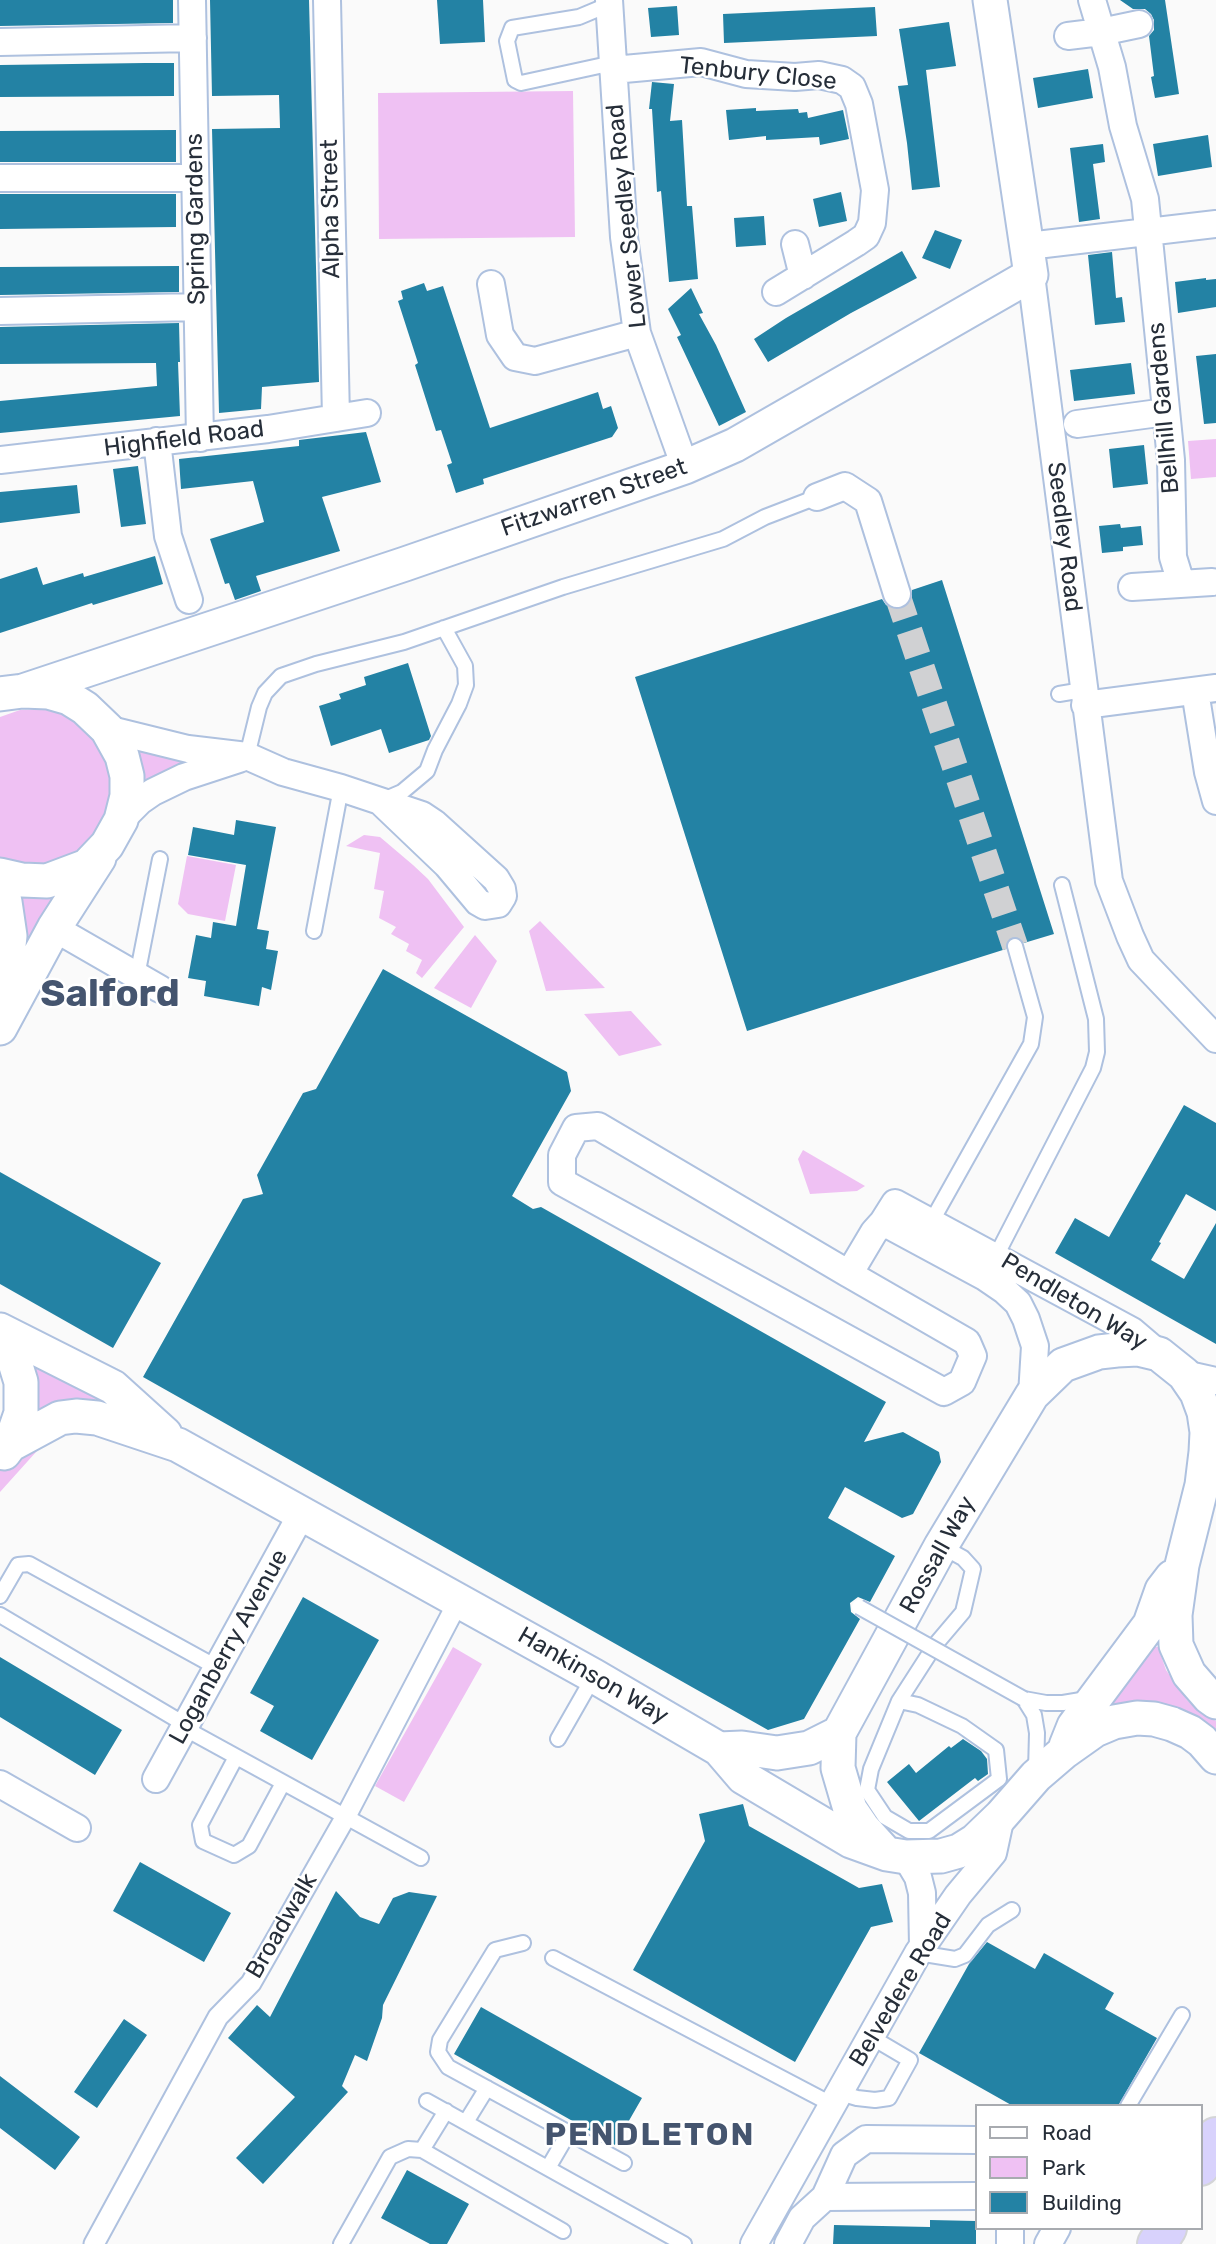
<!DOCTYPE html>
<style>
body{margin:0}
#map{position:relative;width:1216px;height:2244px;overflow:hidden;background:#fafafa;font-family:Rubik,sans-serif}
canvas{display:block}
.legend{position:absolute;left:975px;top:2104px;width:228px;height:126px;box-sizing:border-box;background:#fff;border:2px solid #a8abb0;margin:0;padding:9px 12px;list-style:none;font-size:21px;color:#262e39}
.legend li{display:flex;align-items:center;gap:14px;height:35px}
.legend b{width:35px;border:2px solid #a8abb0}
</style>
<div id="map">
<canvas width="1216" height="2244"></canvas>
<ul class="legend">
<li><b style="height:9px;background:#fff"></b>Road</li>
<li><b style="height:19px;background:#efc1f3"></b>Park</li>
<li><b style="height:19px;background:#2382a4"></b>Building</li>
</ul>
</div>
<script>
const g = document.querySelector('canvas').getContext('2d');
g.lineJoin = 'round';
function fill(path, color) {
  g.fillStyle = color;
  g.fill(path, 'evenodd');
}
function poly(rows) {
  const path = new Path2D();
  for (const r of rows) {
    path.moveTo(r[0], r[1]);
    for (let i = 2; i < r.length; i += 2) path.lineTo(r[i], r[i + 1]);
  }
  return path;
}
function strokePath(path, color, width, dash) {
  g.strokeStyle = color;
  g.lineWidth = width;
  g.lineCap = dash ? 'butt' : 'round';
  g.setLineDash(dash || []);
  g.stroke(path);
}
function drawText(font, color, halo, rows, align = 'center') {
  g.font = font + ' Rubik,sans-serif';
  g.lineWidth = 5;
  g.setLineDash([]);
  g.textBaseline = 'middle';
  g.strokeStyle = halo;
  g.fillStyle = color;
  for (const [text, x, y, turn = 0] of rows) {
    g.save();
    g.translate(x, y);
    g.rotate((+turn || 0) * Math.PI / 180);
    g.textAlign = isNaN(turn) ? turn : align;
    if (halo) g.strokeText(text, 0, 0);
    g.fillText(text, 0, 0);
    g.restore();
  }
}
const green = poly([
 [573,91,575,237,379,239,378,93],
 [1216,439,1216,477,1191,479,1188,441],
 [47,709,73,718,95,735,108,756,114,780,112,805,87,848,42,867,17,866,0,859,0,717,20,710],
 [134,741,207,754,136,791],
 [364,835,380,837,413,865,428,879,464,927,422,978,416,973,422,960,406,951,409,944,391,934,396,927,379,918,384,891,374,889,380,853,346,846],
 [187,856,236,865,225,921,188,914,178,904],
 [66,887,26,958,19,894],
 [540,921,605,988,546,991,529,931],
 [475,935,497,961,471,1008,434,988],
 [631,1011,662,1045,619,1056,584,1014],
 [803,1150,865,1186,857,1191,810,1194,798,1159],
 [26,1358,99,1392,92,1407,27,1422],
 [60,1429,36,1452,0,1492,0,1468],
 [1151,1646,1158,1647,1166,1670,1187,1700,1200,1712,1216,1721,1216,1736,1098,1714],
 [453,1647,482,1664,404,1802,375,1786]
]);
const building = poly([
 [0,0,173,0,173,23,0,26],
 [210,0,309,0,319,382,262,387,261,409,219,413,212,129,280,128,279,95,212,96],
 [437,0,483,0,485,42,440,44],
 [1120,0,1165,0,1179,94,1155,98,1151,77,1154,76,1149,36,1154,30,1154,20,1151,14,1145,9,1133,9],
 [677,6,679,35,651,37,648,8],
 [875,7,877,36,724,43,723,14],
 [949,22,956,66,926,70,940,187,912,190,907,143,898,86,908,85,899,29],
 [145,63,174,63,174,96,0,97,0,65],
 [1088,69,1093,98,1038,108,1033,78],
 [652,82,674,84,670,121,682,120,687,206,692,206,698,279,669,282,661,191,657,192,652,109,649,109],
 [756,108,756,111,798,109,799,113,807,112,808,118,843,110,849,139,820,145,819,137,766,140,766,136,729,140,726,110],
 [176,130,176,162,0,162,0,131],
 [1208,135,1212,167,1158,176,1153,144],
 [1103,144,1105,162,1093,164,1100,219,1079,222,1070,148],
 [841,192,847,221,819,227,813,199],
 [0,194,176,194,176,227,0,229],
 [764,216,766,245,736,247,734,218],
 [935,230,962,240,950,269,922,258],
 [902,251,917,278,851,313,768,362,754,339,786,318],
 [1112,252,1116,298,1122,297,1125,322,1095,325,1088,255],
 [179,266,179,292,0,295,0,267],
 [1206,278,1206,280,1216,279,1216,307,1178,313,1175,282],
 [424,283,427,291,443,286,490,428,598,392,603,409,611,406,618,428,612,437,483,479,484,484,456,493,447,465,452,463,441,430,436,431,415,365,418,363,398,301,403,299,401,291],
 [691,288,703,313,699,314,716,345,746,412,719,426,677,337,681,335,668,309],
 [179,323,180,362,178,362,180,416,0,433,0,401,157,386,156,363,0,364,0,327],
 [1216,354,1216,423,1204,424,1196,356],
 [1131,363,1135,394,1074,401,1070,370],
 [366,432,381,482,322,497,340,551,256,576,261,591,235,600,229,583,225,584,210,539,264,522,253,481,181,489,179,459,299,446,299,440],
 [1144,445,1148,484,1113,488,1109,449],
 [138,466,146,524,121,527,113,469],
 [77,485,80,513,0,523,0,492],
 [1120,524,1121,528,1141,526,1143,545,1123,547,1123,551,1102,553,1099,526],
 [155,556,163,584,93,605,92,603,0,633,0,579,37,567,43,585,83,573,84,577],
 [942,580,1054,934,1024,943,1018,937,1012,937,1006,943,1006,949,747,1031,635,677,882,599,886,605,893,609,902,609,908,605,912,598,912,590],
 [408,663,431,736,429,740,389,753,381,729,331,746,319,706,341,699,339,694,366,685,364,677],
 [236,820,276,827,257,929,269,931,266,949,278,951,271,990,262,987,259,1006,204,996,206,981,188,978,196,935,211,938,213,922,236,926,246,865,188,855,193,827,234,835],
 [383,969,567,1072,571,1091,512,1196,533,1209,541,1207,886,1402,864,1442,903,1432,939,1452,941,1462,913,1514,902,1518,845,1487,828,1518,895,1556,870,1602,858,1597,850,1603,851,1612,860,1619,804,1719,768,1730,143,1377,243,1199,263,1194,257,1175,303,1093,316,1089],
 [1184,1105,1216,1123,1216,1211,1186,1194,1159,1242,1161,1243,1151,1260,1184,1279,1216,1223,1216,1344,1055,1253,1075,1218,1109,1237],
 [0,1172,161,1263,113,1348,0,1284],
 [303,1597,379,1640,312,1760,260,1731,274,1706,250,1693],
 [0,1657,122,1730,95,1775,0,1717],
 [963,1739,981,1751,987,1759,988,1774,978,1781,975,1778,919,1821,887,1782,909,1764,916,1773,949,1746,951,1748],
 [743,1804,749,1826,859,1888,882,1884,893,1922,871,1927,795,2062,633,1970,705,1841,699,1814],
 [140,1862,231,1913,204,1962,113,1911],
 [336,1891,360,1917,379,1924,393,1898,409,1892,437,1896,383,2005,382,2018,367,2061,355,2055,342,2086,348,2092,263,2184,236,2158,295,2097,228,2038,257,2005,270,2017],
 [987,1942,1035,1969,1044,1953,1114,1993,1105,2009,1157,2038,1118,2106,1013,2106,919,2053,969,1964],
 [481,2007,642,2098,615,2145,454,2054],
 [124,2019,147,2035,97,2108,74,2092],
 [0,2076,80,2137,55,2170,0,2128],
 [407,2170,469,2204,447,2244,430,2244,381,2218],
 [930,2220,976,2221,976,2244,833,2244,834,2225,930,2227]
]);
const minorTunnel = poly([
 [897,594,1015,946]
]);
const service = poly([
 [610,4,579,17,512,28,507,41,515,80,521,83,613,63],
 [1059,694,1083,690],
 [247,756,259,707,265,693,281,676,316,664,404,642,563,587,723,539,765,517,817,497],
 [381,801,402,792,427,771,435,750,459,704,466,685,465,666,444,628],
 [314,931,341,788],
 [137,976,160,859],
 [929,1226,1031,1044,1035,1017,1015,946],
 [994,1260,1093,1068,1097,1052,1096,1019,1062,885],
 [0,1596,18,1565,29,1564,218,1668],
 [0,1615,186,1725],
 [1024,1699,1046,1703,1063,1703,1081,1700,1087,1696],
 [1024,1699,1034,1715,1037,1733,1036,1771],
 [899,1701,918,1705,962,1726,996,1750,999,1779,929,1831,909,1831,885,1817,867,1790,871,1769,899,1701,935,1645,963,1612,973,1569,963,1558,941,1546],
 [184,1728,421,1858],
 [558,1739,594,1676],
 [236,1757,200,1825,203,1841,234,1855,249,1846,283,1783],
 [523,1943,495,1950,440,2040,438,2052,448,2067,624,2163],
 [918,1953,955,1959,965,1955,988,1925,1012,1910],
 [553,1958,833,2105],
 [840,2093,857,2098,875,2100,889,2098,910,2060,871,2037],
 [427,2101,684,2244],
 [1128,2106,1182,2015],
 [466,2122,487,2088],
 [422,2150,446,2111],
 [548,2168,569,2132],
 [341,2244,390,2157,408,2149,422,2150,563,2231]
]);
const pedestrian = poly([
 [94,2244,218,2017,251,1983,345,1818,459,1600]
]);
const minor = poly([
 [192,0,200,438],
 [327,0,336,418],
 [609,0,624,237,637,333,685,467],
 [1092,0,1112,67,1123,126,1145,199,1171,460,1173,557,1181,583],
 [1068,36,1101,32,1139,24],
 [0,42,193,38],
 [613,70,701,62,746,74,795,77,819,75,842,80,852,87,859,104,875,190,872,223,866,236,856,243,776,292],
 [0,178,195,178],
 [795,244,803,276],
 [1028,246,1216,224],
 [1031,275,1109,881,1130,936,1141,960,1216,1039],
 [491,284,500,335,515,357,535,361,637,333],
 [0,311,197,307],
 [1077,424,1166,412],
 [157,441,168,536,189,600],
 [0,460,268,429,367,413],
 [817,497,845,486,868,501,897,594],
 [1132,587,1212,582],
 [1195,691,1208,772,1216,801],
 [1085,705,1216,688],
 [107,729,188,749,247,756,283,772,341,788,422,815,434,823,496,879,502,889,503,896,498,904,485,906,478,902,447,865,380,801],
 [121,820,140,801,153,792,184,777,239,759],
 [54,928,160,989],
 [849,1274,598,1126,576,1128,562,1155,562,1182,944,1392,962,1382,973,1356,967,1342,849,1274,874,1232,883,1222],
 [1184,1374,1216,1381],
 [1032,1395,1035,1346,1026,1319,1018,1303,1004,1290,985,1277,883,1222,895,1203,1132,1331,1159,1354],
 [156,1779,301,1515],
 [0,1784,77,1828],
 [906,1857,918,1877,922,1893,923,1946],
 [825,2197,844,2155,866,2139,976,2140],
 [754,2244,918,1953,958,1895,993,1853,1001,1816],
 [788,2244,802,2218,825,2197,976,2196],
 [1010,2244,1010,2228],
 [1048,2244,1057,2228]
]);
const tertiary = poly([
 [23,691,405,564,685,467,735,445,1031,275,990,0],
 [0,694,23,691,48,692,69,698,85,708,107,729,122,756,127,776,127,796,121,820,107,845,87,866,47,881,22,880,0,875],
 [0,892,5,902,10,936,8,954,0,978],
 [0,1028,54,928,99,858],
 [0,1330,113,1387,165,1434],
 [0,1335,12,1353,21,1382,21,1413,10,1445,4,1453],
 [10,1445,60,1418,76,1416,97,1418,178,1445,594,1676,719,1749,743,1777,851,1841,887,1854,906,1857,941,1856,959,1851,975,1841,1001,1816,1036,1776,1064,1752,1095,1730,1114,1722,1137,1718,1154,1719,1172,1724,1190,1732,1202,1741,1216,1757],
 [839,1733,838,1768,850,1809,863,1828,883,1850],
 [1066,1746,1074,1726,1150,1624,1162,1590,1172,1577],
 [719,1749,742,1748,777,1753,809,1748,839,1733,941,1546,1032,1395,1063,1365,1099,1352,1117,1350,1138,1349,1159,1354,1184,1374,1197,1393,1204,1412,1207,1432,1206,1452,1202,1485,1182,1565,1175,1615,1176,1645,1189,1674,1209,1697,1216,1702]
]);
const trunk = poly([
 [1200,2166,1216,2137],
 [1157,2244,1167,2228]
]);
const serviceBridge = poly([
 [859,1607,1024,1699]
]);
const streetNames = [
 ["Tenbury Close",758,74,6],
 ["Alpha Street",331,209,-91],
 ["Lower Seedley Road",627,216,-96],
 ["Spring Gardens",196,219,-91],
 ["Bellhill Gardens",1164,408,-95],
 ["Highfield Road",184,439,-7],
 ["Fitzwarren Street",594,498,-19],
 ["Seedley Road",1064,537,83],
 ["Pendleton Way",1074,1302,31],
 ["Rossall Way",938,1555,-61],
 ["Loganberry Avenue",229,1647,-61],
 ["Hankinson Way",593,1676,30],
 ["Broadwalk",282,1926,-60],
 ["Belvedere Road",901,1990,-59]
];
const districtNames = [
 ["PENDLETON",650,2136]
];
const townNames = [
 ["Salford",110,995]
];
fill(green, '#efc1f3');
fill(building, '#2382a4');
strokePath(minorTunnel, '#d0d1d3', 26, [26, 13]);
strokePath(service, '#aec1df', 18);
strokePath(pedestrian, '#aec1df', 23);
strokePath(minor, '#aec1df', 30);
strokePath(tertiary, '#aec1df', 37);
strokePath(trunk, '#d4d5d7', 42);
strokePath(service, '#fff', 14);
strokePath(pedestrian, '#fff', 19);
strokePath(minor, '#fff', 26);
strokePath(tertiary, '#fff', 33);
strokePath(trunk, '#d8d2fc', 38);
strokePath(serviceBridge, '#aec1df', 18, []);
strokePath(serviceBridge, '#fff', 14);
drawText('24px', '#262e39', '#fff', streetNames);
g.letterSpacing = '2px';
drawText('bold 32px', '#45556f', '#fff', districtNames);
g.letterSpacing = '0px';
drawText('bold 38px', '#45556f', '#fff', townNames);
</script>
